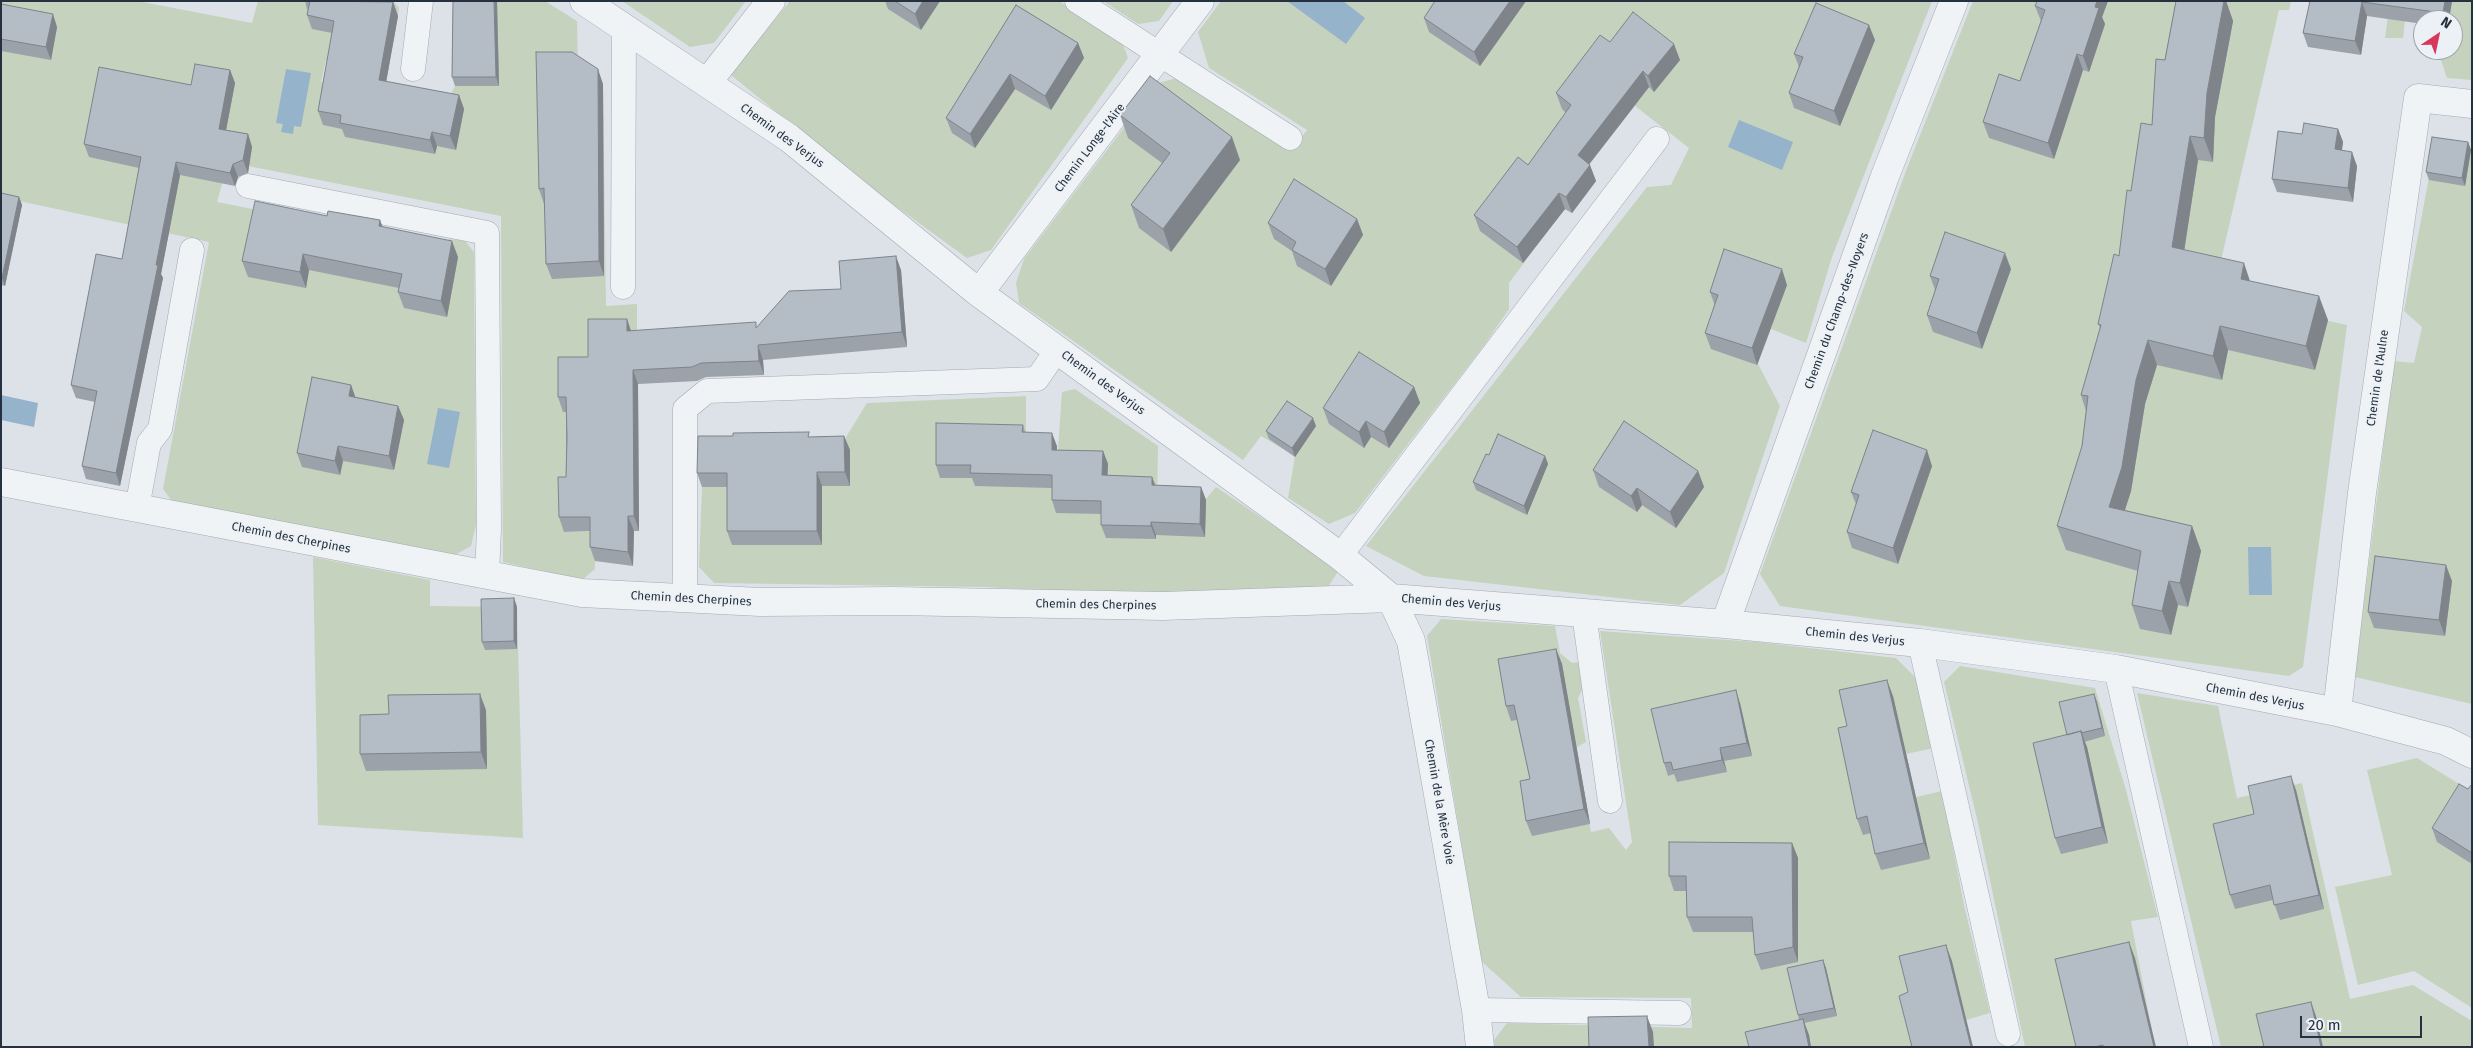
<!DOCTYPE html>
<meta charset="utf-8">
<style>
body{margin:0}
#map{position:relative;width:2473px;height:1048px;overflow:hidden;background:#dde2e8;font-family:"Fira Sans",sans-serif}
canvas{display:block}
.frame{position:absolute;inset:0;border:2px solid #26313f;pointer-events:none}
.north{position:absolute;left:2413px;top:10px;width:50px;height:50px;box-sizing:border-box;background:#ecf1f6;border:1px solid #9da4ad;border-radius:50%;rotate:34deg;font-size:14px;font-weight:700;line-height:20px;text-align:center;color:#26313f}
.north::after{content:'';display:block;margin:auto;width:18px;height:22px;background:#d6395d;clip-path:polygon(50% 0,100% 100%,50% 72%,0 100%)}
.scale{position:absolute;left:2300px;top:1016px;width:122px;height:22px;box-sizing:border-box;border:2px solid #26313f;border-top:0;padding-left:6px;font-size:15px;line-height:18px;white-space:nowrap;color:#26313f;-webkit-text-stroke:4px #ecf1f6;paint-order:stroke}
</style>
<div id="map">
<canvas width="2473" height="1048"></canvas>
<div class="frame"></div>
<div class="north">N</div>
<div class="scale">20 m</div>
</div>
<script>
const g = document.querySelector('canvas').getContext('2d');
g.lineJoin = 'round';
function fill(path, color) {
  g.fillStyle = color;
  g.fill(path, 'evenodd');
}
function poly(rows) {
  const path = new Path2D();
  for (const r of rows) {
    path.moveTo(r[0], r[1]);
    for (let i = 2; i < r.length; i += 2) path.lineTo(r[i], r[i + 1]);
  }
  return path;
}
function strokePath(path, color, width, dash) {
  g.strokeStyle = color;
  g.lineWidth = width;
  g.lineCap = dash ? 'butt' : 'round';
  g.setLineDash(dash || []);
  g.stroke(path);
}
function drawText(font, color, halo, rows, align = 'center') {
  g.font = font + ' "Fira Sans",sans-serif';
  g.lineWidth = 4;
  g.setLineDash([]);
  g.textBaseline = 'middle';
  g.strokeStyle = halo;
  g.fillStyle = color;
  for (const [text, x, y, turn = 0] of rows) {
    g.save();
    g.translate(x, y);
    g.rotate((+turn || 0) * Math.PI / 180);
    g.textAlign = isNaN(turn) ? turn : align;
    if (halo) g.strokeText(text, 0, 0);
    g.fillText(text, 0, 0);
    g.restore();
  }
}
const green = poly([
 [1,1,137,1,252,23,258,1,394,2,399,8,393,45,374,68,326,60,321,82,445,106,455,86,498,85,497,1,545,1,577,21,578,67,603,84,606,306,637,304,637,333,594,371,563,411,571,411,564,532,595,531,595,569,582,580,503,562,501,216,228,162,217,202,304,219,445,254,448,239,465,241,474,252,476,525,471,546,455,555,172,501,163,489,209,242,1,197],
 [622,1,746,1,714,43,690,47],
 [790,1,1059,1,1122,42,1128,58,991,250,967,258,857,178,731,75],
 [1103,1,1173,1,1159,21,1138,24],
 [1221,1,1932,1,1832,257,1806,343,1771,329,1758,364,1780,406,1724,573,1680,605,1424,576,1366,546,1647,187,1671,185,1689,148,1635,106,1584,171,1596,181,1572,213,1564,209,1509,283,1509,309,1485,344,1355,513,1329,524,1288,498,1295,456,1261,436,1243,460,1019,303,1016,283,1024,259,1158,83,1177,78,1290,151,1307,130,1209,68,1198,32],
 [1973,1,2291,1,2289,10,2279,10,2213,295,2347,325,2303,667,2289,676,1780,606,1760,574,1907,168],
 [2390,1,2407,1,2403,38,2385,38],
 [2410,1,2472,1,2472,80,2447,78,2441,60,2443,50,2453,50,2453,20,2423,20],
 [2435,145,2472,151,2472,704,2355,677,2394,361,2414,363,2422,327,2404,311],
 [1075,389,1158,446,1157,499,1205,500,1216,487,1339,570,1324,593,1099,593,984,587,714,583,699,567,702,487,739,487,732,545,776,545,776,446,838,450,867,403,1026,396,1026,487,1057,463,1062,392],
 [313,557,430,580,430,606,517,607,523,838,318,825],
 [1441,619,1555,626,1560,653,1572,663,1580,662,1584,686,1578,698,1586,742,1575,748,1580,786,1583,785,1591,832,1609,828,1626,850,1632,842,1600,631,1757,642,1896,658,1918,680,1934,748,1906,754,1916,797,1942,791,1964,905,1990,1013,1966,1020,1973,1047,1495,1047,1494,1040,1507,1023,1692,1028,1691,998,1521,997,1481,961,1427,636],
 [1960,666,2095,688,2126,790,2158,917,2131,921,2155,1047,2025,1047,1978,823,1944,682],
 [2137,693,2218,706,2237,798,2302,783,2350,999,2413,985,2472,1021,2472,1047,2221,1047],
 [2417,758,2469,790,2472,864,2472,1008,2414,971,2358,985,2335,887,2392,875,2367,770]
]);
const water = poly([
 [1287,1,1343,1,1365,18,1346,44],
 [286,69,311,73,301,127,294,126,293,134,281,132,283,124,276,123],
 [1739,120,1793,142,1782,170,1728,147],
 [1,395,38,403,34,427,1,420],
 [438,408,460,412,449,468,427,464],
 [2248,547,2271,547,2272,595,2249,595]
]);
const lane = poly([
 [1077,1,1290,138],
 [413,69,421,1],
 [248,186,487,233,489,529,487,575],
 [623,287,624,27],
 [137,508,149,443,160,429,192,250],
 [1340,556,1657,139],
 [685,599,685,409,707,391,1037,379,1057,350],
 [1584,614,1610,801],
 [1920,643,2008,1034],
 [2116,669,2201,1047],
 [1476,1010,1679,1013]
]);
const street = poly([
 [584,1,789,138,979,293,1340,556,1391,598,1725,624,1920,643,2116,669,2337,712,2446,741,2472,754],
 [707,83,771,1],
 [979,293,1200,1],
 [1,482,582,593,760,602,894,601,1163,606,1391,598,1411,641,1476,1010,1480,1047],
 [1725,624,1885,176,1954,1],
 [2337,712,2362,493,2418,98,2472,104]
]);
const wall = poly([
 [305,1,393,2,398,16,386,82,459,95,464,109,456,150,437,146,435,154,345,137,342,129,323,125,318,111,332,33,312,29,307,15,308,9,307,9],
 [453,1,497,1,499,86,455,86,452,77],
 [885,1,940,1,921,30,888,9],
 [1435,1,1526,1,1480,66,1429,32,1424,18],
 [2108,1,2102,17,2105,24,2089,72,2083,70,2054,159,1989,138,1983,122,2020,81,2041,21,2035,6],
 [2176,1,2226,1,2233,21,2215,117,2213,162,2198,160,2184,250,2250,281,2328,320,2315,370,2228,350,2222,380,2157,365,2145,404,2131,491,2125,510,2192,526,2201,551,2188,607,2178,605,2171,635,2140,629,2132,605,2138,571,2066,550,2057,526,2082,446,2086,411,2081,395,2100,328,2098,324,2119,256,2131,191,2152,125],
 [2310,1,2452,1,2449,20,2423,20,2423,24,2367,16,2361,55,2308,47,2303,33],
 [1,4,57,27,51,60,1,51],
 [1016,5,1078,43,1084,58,1051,110,1015,89,975,148,952,133,946,118],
 [1875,40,1840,126,1794,108,1789,93,1799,67,1794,54],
 [1610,42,1680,60,1654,92,1649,87,1589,164,1596,181,1572,213,1565,209,1523,263,1480,231,1474,215,1528,165,1566,113,1562,109,1556,93],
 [230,70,235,83,226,130,248,134,252,147,248,173,238,177,235,186,180,175,161,274,163,278,120,486,86,479,82,466,95,402,76,398,71,385,122,259,139,168,89,157,84,144,191,85],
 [603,84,604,276,552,279,546,264,545,204,544,204,539,189],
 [1120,115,1240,160,1171,252,1139,228,1131,205,1162,163,1128,138],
 [2338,129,2343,142,2342,150,2357,166,2353,202,2277,192,2272,179,2302,134],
 [2468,142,2471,150,2465,186,2429,180,2426,172],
 [1,193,19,197,22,205,5,286,1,285],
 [327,216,380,220,382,227,458,257,447,317,404,308,398,292,399,288,309,270,306,288,248,277,242,261],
 [1357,219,1363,235,1331,286,1297,266,1292,251,1274,239,1268,223],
 [2011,269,1982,349,1933,332,1927,315,1935,290,1930,276],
 [901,270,907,347,763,360,764,375,706,377,697,381,638,384,639,531,634,531,633,566,595,561,590,547,590,531,564,532,559,517,566,477,566,412,563,412,558,397,588,357,627,319,631,331,758,327,841,289],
 [1787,285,1757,365,1711,349,1705,333,1715,306,1710,292],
 [351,385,355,397,398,406,404,420,394,470,343,461,340,475,302,467,297,453],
 [1414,387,1420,403,1389,448,1371,437,1364,448,1329,424,1323,408],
 [1023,425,1025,432,1057,446,1057,450,1103,451,1108,464,1107,475,1152,477,1155,485,1201,487,1206,500,1205,537,1156,535,1156,539,1106,538,1101,525,1101,514,1056,513,1052,500,1052,488,975,486,972,478,940,478,936,465],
 [1316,426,1295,457,1269,439,1266,431],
 [844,436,850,450,850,486,822,486,822,545,732,545,727,531,727,487,702,487,697,473,810,437],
 [1489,455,1545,456,1548,464,1527,515,1476,490,1473,482],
 [1932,466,1898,564,1852,548,1847,532,1856,504,1851,492],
 [1593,470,1698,471,1704,487,1676,528,1642,505,1637,512,1599,487],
 [2452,581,2445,636,2374,628,2368,612],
 [514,598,517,607,517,649,485,650,482,642],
 [1556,649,1562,664,1590,824,1532,836,1526,821,1530,779,1517,720,1511,721,1506,706],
 [2094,694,2097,702,2105,736,2084,742,2087,747,2108,843,2061,854,2055,838,2067,735],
 [1893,696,1930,859,1881,870,1875,854,1871,833,1863,835,1857,819,1847,726],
 [1740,703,1752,756,1724,761,1727,772,1677,782,1674,774,1668,776,1664,763],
 [486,710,487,769,366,771,360,754,389,714],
 [2472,784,2472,864,2437,842,2432,828,2468,789],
 [2296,790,2324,909,2280,920,2273,900,2235,909,2230,895,2254,814],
 [1792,843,1798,858,1798,962,1761,970,1755,955,1754,932,1693,932,1687,917,1687,891,1674,891,1669,876],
 [1823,960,1826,968,1837,1016,1804,1023,1809,1035,1811,1047,1749,1047,1799,1020,1798,1015]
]);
const shadedWall = poly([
 [494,1,497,1,499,86,496,77],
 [923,1,940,1,921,30,915,14],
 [1510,1,1526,1,1480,66,1474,52],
 [2097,1,2108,1,2102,17,2105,24,2089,72,2083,56],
 [2224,1,2226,1,2233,21,2215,117,2213,162,2204,138,2207,93],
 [2445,1,2452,1,2449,20,2445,20,2443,13],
 [393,2,398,16,384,94,379,80],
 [2362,2,2367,16,2361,55,2355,41],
 [53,14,57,27,51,60,46,47],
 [1869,25,1875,40,1840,126,1834,111],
 [1078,43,1084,58,1051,110,1045,96],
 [1674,44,1680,60,1654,92,1648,76],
 [2077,54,2083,70,2054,159,2048,143],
 [598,69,603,84,604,276,599,261],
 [230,70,235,83,224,141,219,129],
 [1643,71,1649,87,1584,171,1578,155],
 [1010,74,1015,89,975,148,970,134],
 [459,95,464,109,456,150,450,136],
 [2338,129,2343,142,2340,163,2335,149],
 [432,132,437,146,435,154,430,140],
 [248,134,252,147,248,173,243,160],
 [2190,136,2198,160,2181,272,2172,247],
 [1232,137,1240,160,1171,252,1163,229],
 [2468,142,2471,150,2465,186,2462,178],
 [2352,152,2357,166,2353,202,2348,188],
 [176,162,180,175,161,274,163,278,120,486,116,473],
 [233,164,238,177,235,186,230,173],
 [1590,165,1596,181,1572,213,1566,197],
 [1559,193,1565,209,1523,263,1517,247],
 [19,197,22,205,5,286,2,278],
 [1357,219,1363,235,1331,286,1325,269],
 [380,220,386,236,379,226],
 [452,241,458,257,447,317,441,301],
 [2005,253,2011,269,1982,349,1977,333],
 [303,254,309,270,306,288,300,272],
 [896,256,901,270,907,347,902,332],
 [2244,263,2252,287,2241,279],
 [1782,269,1787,285,1757,365,1752,348],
 [2319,296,2328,320,2315,370,2306,346],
 [627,319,632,334,627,331],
 [2220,326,2228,350,2222,380,2213,356],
 [2148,340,2157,365,2145,404,2131,491,2118,531,2109,507,2136,380],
 [758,345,763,360,764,375,759,361],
 [633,370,638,384,639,531,634,516],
 [351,385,356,399,349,396],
 [1414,387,1420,403,1389,448,1384,432],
 [398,406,404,420,394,470,389,456],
 [1313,418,1316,426,1295,457,1292,448],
 [1366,421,1371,437,1364,448,1359,432],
 [1052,433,1057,446,1057,463,1052,450],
 [844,436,850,450,850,486,845,472],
 [338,446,343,461,340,475,335,461],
 [1927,450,1932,466,1898,564,1893,548],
 [1103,451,1108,464,1107,488,1102,475],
 [1545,456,1548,464,1527,515,1524,506],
 [1698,471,1704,487,1676,528,1670,512],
 [817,472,822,486,822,545,817,531],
 [1152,477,1157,490,1152,485],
 [1201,487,1206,500,1205,537,1200,524],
 [1637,488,1642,505,1637,512,1631,496],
 [628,516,634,531,633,566,628,552],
 [1151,522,1156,535,1156,539,1151,526],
 [2192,526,2201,551,2188,607,2180,583],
 [2446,565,2452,581,2445,636,2439,620],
 [2169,581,2178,605,2171,635,2162,611],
 [514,598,517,607,517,649,514,641],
 [1556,649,1562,664,1590,824,1584,809],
 [1887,680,1893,696,1930,859,1924,843],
 [1736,690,1740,703,1752,756,1747,743],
 [480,694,486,710,487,769,481,752],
 [2094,694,2097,702,2105,736,2102,728],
 [2081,731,2087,747,2108,843,2102,827],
 [1720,748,1724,761,1727,772,1722,760],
 [2291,776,2296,790,2324,909,2319,895],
 [1792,843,1798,858,1798,962,1793,947],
 [2129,942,2135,958,2156,1047,2154,1047],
 [1946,945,1952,961,1973,1047,1971,1047],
 [1823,960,1826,968,1837,1016,1834,1008],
 [2311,1002,2316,1016,2323,1047,2321,1047],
 [1647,1016,1653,1032,1654,1047,1649,1047],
 [1803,1019,1809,1035,1811,1047,1809,1047]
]);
const building = poly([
 [310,1,393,2,379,80,459,95,450,136,432,132,430,140,340,123,341,115,318,111,334,21,307,15,310,1],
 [453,1,494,1,496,77,452,77,453,1],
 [895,1,923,1,915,14,895,1],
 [1435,1,1510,1,1474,52,1424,18,1435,1],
 [2037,1,2097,1,2095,7,2099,8,2083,56,2077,54,2048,143,1983,122,1999,74,2020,81,2045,10,2035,6,2037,1],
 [2176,1,2224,1,2207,93,2204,138,2190,136,2172,247,2244,263,2241,279,2319,296,2306,346,2220,326,2213,356,2148,340,2136,380,2122,467,2109,507,2192,526,2180,583,2169,581,2162,611,2132,605,2141,551,2057,526,2082,446,2088,396,2081,395,2101,325,2098,324,2114,254,2119,256,2127,190,2131,191,2141,123,2152,125,2156,59,2165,60,2176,1],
 [2310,1,2445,1,2443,13,2362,2,2355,41,2303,33,2310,1],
 [1816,3,1869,25,1834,111,1789,93,1803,57,1794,54,1816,3],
 [1,4,53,14,46,47,1,39,1,4],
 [1016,5,1078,43,1045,96,1010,74,970,134,946,118,1016,5],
 [1633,12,1674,44,1648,76,1643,71,1578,155,1590,165,1566,197,1559,193,1517,247,1474,215,1518,157,1528,165,1571,105,1556,93,1600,35,1610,42,1633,12],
 [536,52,572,52,598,69,599,261,546,264,544,188,539,189,536,52],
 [195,64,230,70,219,129,248,134,243,160,233,164,230,173,176,162,156,265,158,265,116,473,82,466,97,391,71,385,96,254,122,259,141,157,84,144,99,67,191,85,195,64],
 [1150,76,1232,137,1163,229,1131,205,1170,153,1120,115,1150,76],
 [2304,123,2338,129,2335,149,2352,152,2348,188,2272,179,2278,131,2302,134,2304,123],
 [2432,137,2468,142,2462,178,2426,172,2432,137],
 [1294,179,1357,219,1325,269,1292,250,1296,242,1268,223,1294,179],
 [1,193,19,197,2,278,1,277,1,193],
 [255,201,327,216,328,211,380,220,379,226,452,241,441,301,398,292,402,274,303,254,300,272,242,261,255,201],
 [1945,232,2005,253,1977,333,1927,315,1939,279,1930,276,1945,232],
 [1724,249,1782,269,1752,348,1705,333,1718,295,1710,292,1724,249],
 [896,256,902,332,758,345,759,361,701,363,692,367,633,370,634,516,628,516,628,552,590,547,590,517,559,517,558,477,566,477,567,437,566,397,558,397,558,357,588,357,588,319,627,319,627,331,756,322,756,328,789,291,841,289,839,261,896,256],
 [1359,352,1414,387,1384,432,1366,421,1359,432,1323,408,1359,352],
 [312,377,351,385,349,396,398,406,389,456,338,446,335,461,297,453,312,377],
 [1287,401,1313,418,1292,448,1266,431,1287,401],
 [1624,421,1698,471,1670,512,1637,488,1631,496,1593,470,1624,421],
 [936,423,1023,425,1022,432,1052,433,1052,450,1103,451,1102,475,1152,477,1152,485,1201,487,1200,524,1151,522,1151,526,1101,525,1101,501,1052,500,1052,475,970,473,971,465,936,465,936,423],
 [1873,430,1927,450,1893,548,1847,532,1859,495,1851,492,1873,430],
 [809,432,808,437,844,436,845,472,817,472,817,531,727,531,727,473,697,473,698,436,733,436,733,433,809,432],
 [1498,434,1545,456,1524,506,1473,482,1486,454,1489,455,1498,434],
 [2375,556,2446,565,2439,620,2368,612,2375,556],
 [514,598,514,641,482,642,481,599,514,598],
 [1556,649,1584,809,1526,821,1520,781,1530,779,1514,705,1506,706,1498,659,1556,649],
 [1887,680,1924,843,1875,854,1867,816,1857,819,1838,728,1847,726,1839,690,1887,680],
 [1736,690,1747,743,1720,748,1722,760,1673,770,1671,762,1664,763,1651,709,1736,690],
 [480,694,481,752,360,754,360,715,389,714,388,695,480,694],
 [2094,694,2102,728,2081,733,2081,731,2067,735,2059,702,2094,694],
 [2081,731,2102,827,2055,838,2033,743,2081,731],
 [2291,776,2319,895,2274,905,2270,885,2230,895,2213,824,2254,814,2248,786,2291,776],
 [2459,784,2468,789,2472,784,2472,853,2432,828,2459,784],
 [1669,842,1792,843,1793,947,1755,955,1752,917,1687,917,1686,876,1669,876,1669,842],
 [2129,942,2154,1047,2103,1047,2103,1045,2094,1047,2076,1047,2055,959,2129,942],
 [1946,945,1971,1047,1912,1047,1899,996,1908,992,1899,956,1946,945],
 [1823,960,1834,1008,1798,1015,1787,968,1823,960],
 [2311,1002,2321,1047,2264,1047,2256,1014,2311,1002],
 [1647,1016,1649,1047,1589,1047,1588,1017,1647,1016],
 [1803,1019,1809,1047,1749,1047,1745,1032,1803,1019]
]);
const streetNames = [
 ["Chemin des Verjus",782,136,36],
 ["Chemin Longe-l'Aire",1090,148,-53],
 ["Chemin du Champ-des-Noyers",1837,311,-70],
 ["Chemin de l'Aulne",2378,378,-82],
 ["Chemin des Verjus",1103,383,36],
 ["Chemin des Cherpines",291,538,11],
 ["Chemin des Cherpines",691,599,3],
 ["Chemin des Verjus",1451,603,5],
 ["Chemin des Cherpines",1096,605,1],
 ["Chemin des Verjus",1855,637,6],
 ["Chemin des Verjus",2255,697,11],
 ["Chemin de la Mère Voie",1439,802,80]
];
fill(green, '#c5d2be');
fill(water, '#95b3cb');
strokePath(lane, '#a2a9b2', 25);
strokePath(street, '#a2a9b2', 29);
strokePath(lane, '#f0f3f6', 24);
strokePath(street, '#f0f3f6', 28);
fill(wall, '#9ba2a9');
fill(shadedWall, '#7e848a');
fill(building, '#b4bcc5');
strokePath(building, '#7e848a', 1);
drawText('12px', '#26313f', '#ecf1f6', streetNames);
</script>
